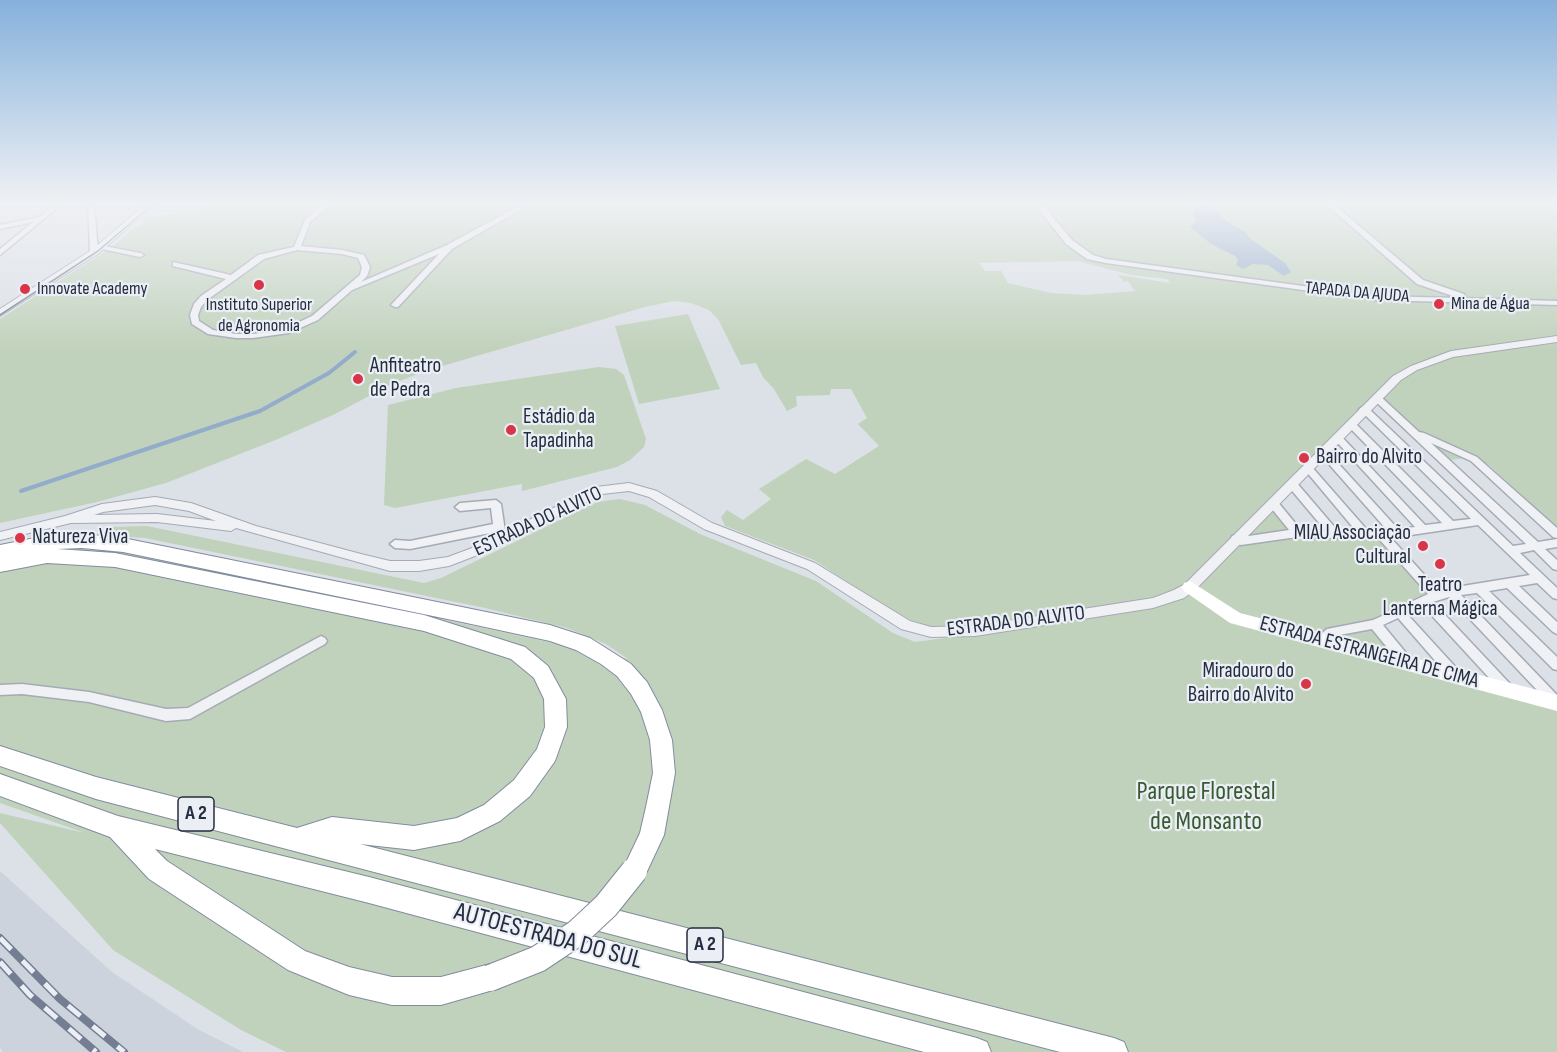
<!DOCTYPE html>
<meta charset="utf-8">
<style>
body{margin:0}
canvas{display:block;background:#dce0e7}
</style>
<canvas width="1557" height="1052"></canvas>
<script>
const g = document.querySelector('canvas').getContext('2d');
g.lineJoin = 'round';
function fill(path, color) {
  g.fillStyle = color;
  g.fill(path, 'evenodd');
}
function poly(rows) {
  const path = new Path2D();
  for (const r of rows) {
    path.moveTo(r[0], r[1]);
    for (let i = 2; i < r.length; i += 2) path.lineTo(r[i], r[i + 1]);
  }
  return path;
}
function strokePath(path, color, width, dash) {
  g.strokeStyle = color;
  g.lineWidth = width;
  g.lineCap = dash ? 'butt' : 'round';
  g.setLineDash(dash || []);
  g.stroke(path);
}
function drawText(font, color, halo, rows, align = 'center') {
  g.font = font + ' "Sofia Sans Condensed",sans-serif';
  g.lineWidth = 4.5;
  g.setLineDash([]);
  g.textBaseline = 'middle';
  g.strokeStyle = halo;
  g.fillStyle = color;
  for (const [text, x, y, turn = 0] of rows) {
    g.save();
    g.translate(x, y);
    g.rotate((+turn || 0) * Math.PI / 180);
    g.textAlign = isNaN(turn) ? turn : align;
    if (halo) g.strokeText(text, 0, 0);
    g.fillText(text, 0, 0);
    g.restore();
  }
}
const built = poly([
 [0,871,112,972,199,1030,243,1052,3,1052,0,1048]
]);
const green = poly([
 [216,203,1557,203,1557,528,1489,465,1473,457,1450,460,1378,395,1269,500,1293,529,1379,532,1436,594,1370,622,1398,656,1557,699,1557,1052,286,1052,241,1030,113,950,0,823,0,813,85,833,0,803,0,558,32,551,74,547,128,552,628,659,606,644,567,628,485,608,145,538,113,536,102,532,111,527,147,526,424,583,441,578,597,502,620,499,645,505,700,534,816,581,893,633,915,642,1041,625,1045,614,971,625,932,627,899,616,814,560,725,526,721,517,727,510,743,520,771,499,759,489,806,459,835,474,879,446,858,424,867,418,851,389,831,389,830,395,796,396,797,406,787,411,774,389,763,377,756,363,741,365,718,319,709,310,691,303,674,301,645,307,425,371,390,385,335,414,278,439,166,483,97,502,0,523,0,319,112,247,135,227,139,226,144,222,140,221,143,218,209,210],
 [1078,261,1131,275,1167,279,1171,283,1118,275,1124,282,1128,281,1135,291,1085,295,1051,293,1008,283,1001,271,985,271,979,263],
 [688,314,720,389,639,404,615,326],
 [599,367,616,369,624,375,646,439,644,447,630,460,617,467,522,491,522,484,395,508,384,505,388,405,456,388]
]);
const water = poly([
 [1197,203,1211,203,1216,206,1217,212,1226,221,1244,231,1252,240,1285,263,1291,272,1284,276,1268,265,1253,264,1243,269,1236,265,1238,260,1235,256,1211,244,1190,227,1197,221,1193,215]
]);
const stream = poly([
 [21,491,260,411,329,373,355,352]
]);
const minor = poly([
 [56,203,63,203,0,255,0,249,33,222,0,229,0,225,39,217,56,203],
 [88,203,94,203,98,253,94,255,90,253,88,203],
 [325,203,332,203,310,222,301,246,342,250,364,255,370,267,367,276,361,282,447,245,524,203,532,203,452,249,398,307,395,307,391,305,439,254,352,290,318,320,289,333,253,338,236,338,208,334,192,324,190,315,194,304,201,296,226,279,173,266,173,262,231,275,258,255,294,247,305,220,325,203],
 [297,250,342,254,358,258,362,267,360,275,312,316,284,329,253,334,236,334,213,330,199,321,198,315,201,307,207,300,264,259,297,250],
 [1034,203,1041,203,1072,240,1093,255,1106,259,1376,296,1459,298,1417,284,1325,203,1332,203,1423,280,1464,294,1465,296,1462,298,1557,301,1557,305,1376,300,1106,263,1087,259,1066,244,1034,203],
 [99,245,140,253,144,255,140,257,102,249,99,249,99,245],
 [1377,395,1380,396,1419,432,1424,433,1477,457,1557,528,1557,538,1553,537,1471,461,1431,443,1538,542,1557,539,1557,547,1545,549,1557,560,1557,570,1553,569,1534,550,1520,553,1557,588,1557,599,1553,598,1537,583,1519,586,1557,622,1557,634,1553,632,1507,588,1489,591,1557,657,1557,670,1553,669,1477,593,1461,595,1557,695,1557,708,1553,707,1449,597,1433,602,1512,686,1514,690,1512,694,1508,695,1504,694,1423,606,1407,614,1460,672,1462,676,1460,680,1456,681,1452,680,1398,618,1383,625,1411,659,1413,663,1411,667,1407,668,1403,667,1372,629,1334,636,1329,644,1325,646,1321,644,1319,641,1320,635,1327,629,1373,620,1393,611,1394,608,1400,607,1428,594,1379,539,1297,537,1241,545,1232,542,1231,539,1232,536,1236,535,1242,537,1289,530,1268,504,1273,500,1277,501,1300,529,1325,530,1288,486,1287,484,1288,482,1292,481,1296,482,1337,530,1356,531,1305,470,1303,468,1305,466,1308,465,1311,466,1368,531,1387,530,1320,454,1318,452,1320,450,1323,449,1326,450,1398,529,1415,527,1335,440,1333,438,1335,436,1338,435,1341,436,1425,525,1442,523,1348,426,1346,424,1348,422,1351,421,1354,422,1453,521,1471,519,1361,411,1359,409,1364,406,1367,407,1513,546,1526,544,1374,400,1372,398,1374,396,1377,395],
 [1478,525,1530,575,1438,590,1391,538,1478,525],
 [496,500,501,504,506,538,505,541,497,541,495,532,410,549,395,548,390,544,395,540,410,541,493,524,491,508,460,511,455,507,460,503,496,500],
 [321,636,325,638,327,641,325,644,190,719,166,721,89,702,22,694,0,695,0,685,22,684,89,692,166,709,188,708,321,636]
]);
const tertiary = poly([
 [147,203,156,203,99,253,0,316,0,309,93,249,147,203],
 [1557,336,1557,342,1453,357,1417,370,1401,380,1195,590,1184,598,1153,608,975,636,931,637,901,629,807,569,704,529,649,497,629,491,602,494,480,554,449,566,419,571,390,571,236,528,231,531,157,522,71,523,0,540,0,532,65,516,102,504,155,497,191,503,256,526,361,554,390,561,419,561,448,557,472,548,596,487,629,483,657,491,712,523,815,563,910,621,931,627,975,626,1153,598,1174,590,1185,584,1393,376,1411,366,1451,351,1557,336],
 [155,505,189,511,216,521,157,514,94,515,103,512,155,505]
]);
const secondary = poly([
 [1190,581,1240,613,1557,695,1557,711,1230,623,1184,591,1182,587,1184,583,1190,581]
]);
const motorway = poly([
 [82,534,123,538,550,625,590,638,631,664,647,682,662,710,672,740,675,773,664,835,643,880,634,883,625,880,622,871,640,833,646,807,653,773,650,740,641,712,631,694,617,676,601,664,576,650,550,641,462,622,123,552,82,548,57,549,115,553,424,615,525,647,548,666,566,699,567,727,555,761,530,796,500,821,460,841,414,850,360,844,1114,1038,1124,1042,1128,1052,1060,1052,96,799,0,766,0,746,96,777,297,828,332,817,414,826,457,818,484,805,514,780,537,749,545,727,544,699,534,678,511,659,424,631,115,567,47,563,0,572,0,545,45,536,82,534],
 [0,774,118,816,369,877,977,1038,987,1042,991,1052,924,1052,369,903,155,849,167,861,305,951,349,967,392,977,441,977,490,964,500,968,504,978,500,988,441,1005,392,1005,349,995,288,970,149,879,110,837,0,796,0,774]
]);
const tram = poly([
 [0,315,98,251,154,203]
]);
const rail = poly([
 [0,938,60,999,124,1052],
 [0,962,30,995,96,1052]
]);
const motorwayBridge = poly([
 [490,978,538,959,577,933,606,906,634,871]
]);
const markers = [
 [259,285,6,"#d93447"],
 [25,289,6,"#d93447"],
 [1439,304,6,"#d93447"],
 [358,379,6,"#d93447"],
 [511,430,6,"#d93447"],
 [1304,458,6,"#d93447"],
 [20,538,6,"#d93447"],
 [1423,546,6,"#d93447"],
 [1440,564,6,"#d93447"],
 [1306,684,6,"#d93447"]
];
const farPoinames = [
 ["Innovate Academy",37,289],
 ["Mina de Água",1451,304],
 ["Instituto Superior",259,305,"center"],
 ["de Agronomia",259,326,"center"]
];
const farStreetnames = [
 ["TAPADA DA AJUDA",1357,293,5]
];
const shields = [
 [196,814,36],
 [705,945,36]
];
const shieldNames = [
 ["A 2",196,814],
 ["A 2",705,945]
];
const poiNames = [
 ["Anfiteatro",370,367],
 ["de Pedra",370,391],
 ["Estádio da",523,418],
 ["Tapadinha",523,442],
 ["Bairro do Alvito",1316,458],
 ["MIAU Associação",1411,534,"right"],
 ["Cultural",1411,558,"right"],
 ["Natureza Viva",32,538],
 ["Teatro",1440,586,"center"],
 ["Lanterna Mágica",1440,610,"center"],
 ["Miradouro do",1294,672,"right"],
 ["Bairro do Alvito",1294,696,"right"]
];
const streetNames = [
 ["ESTRADA DO ALVITO",538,522,-25],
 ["ESTRADA DO ALVITO",1016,622,-7],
 ["ESTRADA ESTRANGEIRA DE CIMA",1369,653,15]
];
const nearParknames = [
 ["Parque Florestal",1206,792],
 ["de Monsanto",1206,822]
];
const nearStreetnames = [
 ["AUTOESTRADA DO SUL",548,937,15]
];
fill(built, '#cdd3dd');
fill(green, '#c1d2bc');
fill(water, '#93accb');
strokePath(stream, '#93accb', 4);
strokePath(minor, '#a5aab5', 3);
strokePath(tertiary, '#a5aab5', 2);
strokePath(motorway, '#828c9f', 2);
fill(minor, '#eff1f5');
fill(tertiary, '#eff1f5');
fill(secondary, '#fff');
fill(motorway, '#fff');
strokePath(tram, '#747e92', 1.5);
strokePath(rail, '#747e92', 8);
strokePath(rail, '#ebeff5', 5, [16]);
strokePath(motorwayBridge, '#828c9f', 28, []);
strokePath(motorwayBridge, '#fff', 26);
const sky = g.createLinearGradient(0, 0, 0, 350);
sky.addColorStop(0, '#86b1dc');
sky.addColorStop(0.58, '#eff1f4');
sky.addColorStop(1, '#eff1f400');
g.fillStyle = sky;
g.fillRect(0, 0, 1557, 350);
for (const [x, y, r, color] of markers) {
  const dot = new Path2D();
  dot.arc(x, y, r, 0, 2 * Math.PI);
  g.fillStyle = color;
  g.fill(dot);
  strokePath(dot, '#ebeff5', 2);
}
drawText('18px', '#242d3f', '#ebeff5', farPoinames, 'left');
drawText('18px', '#242d3f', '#ebeff5', farStreetnames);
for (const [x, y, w] of shields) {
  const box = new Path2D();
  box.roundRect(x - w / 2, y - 17, w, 34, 4.5);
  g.fillStyle = '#ebeff5';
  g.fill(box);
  strokePath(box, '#242d3f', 1.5);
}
drawText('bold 20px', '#242d3f', null, shieldNames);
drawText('21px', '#242d3f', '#ebeff5', poiNames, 'left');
drawText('21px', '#242d3f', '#ebeff5', streetNames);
drawText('26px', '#375c30', '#ebeff5', nearParknames);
drawText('26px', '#242d3f', '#ebeff5', nearStreetnames);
</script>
